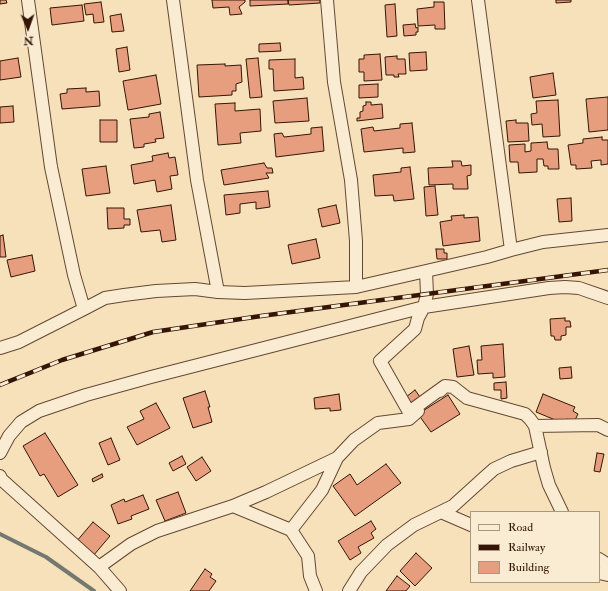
<!DOCTYPE html>
<style>
body{margin:0}
#map{position:relative;width:608px;height:591px;overflow:hidden;background:#f6e1ba;font-family:"IM FELL Double Pica",serif}
canvas{display:block}
.legend{position:absolute;left:470px;top:511px;width:130px;height:72px;box-sizing:border-box;background:#f9ecd2;border:1px solid #ab9680;margin:0;padding:5px 7px;list-style:none;font-size:12px;color:#351506}
.legend li{display:flex;align-items:center;gap:8px;height:20px}
.legend b{width:20px;border:1px solid #ab9680}
.north{position:absolute;left:8px;top:8px;width:40px;height:40px;-webkit-text-stroke:3px #f9ecd2;paint-order:stroke;rotate:178deg;font-size:11px;font-weight:700;line-height:16px;text-align:center;color:#351506}
.north::after{content:'';display:block;margin:auto;width:14px;height:18px;background:#351506;clip-path:polygon(50% 0,100% 100%,50% 72%,0 100%)}
</style>
<div id="map">
<canvas width="608" height="591"></canvas>
<ul class="legend">
<li><b style="height:5px;background:#f9ecd2"></b>Road</li>
<li><b style="height:5px;background:#351506"></b>Railway</li>
<li><b style="height:11px;background:#e69e7e"></b>Building</li>
</ul>
<div class="north">N</div>
</div>
<script>
const g = document.querySelector('canvas').getContext('2d');
g.lineJoin = 'round';
function poly(rows) {
  const path = new Path2D();
  for (const r of rows) {
    path.moveTo(r[0], r[1]);
    for (let i = 2; i < r.length; i += 2) path.lineTo(r[i], r[i + 1]);
  }
  return path;
}
function strokePath(path, color, width, dash) {
  g.strokeStyle = color;
  g.lineWidth = width;
  g.lineCap = dash ? 'butt' : 'round';
  g.setLineDash(dash || []);
  g.stroke(path);
}
function fill(path, color) {
  g.fillStyle = color;
  g.fill(path, 'evenodd');
}
const stream = poly([
 [0,534,46,557,94,591]
]);
const building = poly([
 [0,0,6,0,7,3,0,4,0,0],
 [212,0,245,0,245,2,239,7,242,14,230,15,229,7,213,8,212,0],
 [250,0,288,0,288,4,250,6,250,0],
 [288,0,320,0,320,3,289,5,288,0],
 [556,0,571,0,571,2,556,3,556,0],
 [101,2,104,22,94,23,93,14,86,15,84,4,101,2],
 [434,2,444,2,445,29,435,29,435,25,418,26,417,9,434,7,434,2],
 [395,4,397,36,387,37,385,5,395,4],
 [82,5,84,21,52,25,50,8,82,5],
 [121,14,124,31,112,32,110,16,121,14],
 [415,24,416,28,418,27,418,32,416,32,416,35,404,36,403,25,415,24],
 [280,43,281,51,259,52,259,44,280,43],
 [127,47,130,70,119,72,116,49,127,47],
 [426,52,427,70,410,71,409,53,426,52],
 [380,54,382,80,364,81,364,72,359,72,359,59,364,59,364,55,380,54],
 [397,56,397,59,405,59,406,74,398,74,399,77,394,77,394,75,386,75,385,57,397,56],
 [18,58,21,77,0,80,0,61,18,58],
 [258,58,262,97,250,98,246,59,258,58],
 [295,59,295,78,303,77,304,89,274,91,273,69,269,69,269,60,295,59],
 [225,64,225,66,241,65,242,82,236,84,236,91,232,91,232,95,199,97,197,65,225,64],
 [553,73,556,95,533,98,530,77,553,73],
 [156,75,161,104,128,110,123,81,156,75],
 [378,84,378,97,359,98,359,85,378,84],
 [86,88,86,92,99,91,100,106,62,109,60,94,67,93,67,89,86,88],
 [608,97,608,130,589,132,586,99,608,97],
 [307,98,309,121,275,123,273,101,307,98],
 [558,100,560,136,543,137,542,124,532,125,531,114,537,113,536,101,558,100],
 [366,102,371,102,371,105,382,104,383,118,357,121,357,118,360,118,360,112,363,111,363,106,366,105,366,102],
 [235,103,235,111,260,109,261,131,240,133,241,143,218,145,215,104,235,103],
 [13,106,14,122,0,123,0,107,13,106],
 [160,112,164,138,155,139,156,142,144,144,144,147,134,148,130,119,149,117,149,114,160,112],
 [100,120,117,120,117,142,100,142,100,120],
 [516,120,516,123,528,123,529,141,508,142,506,121,516,120],
 [412,123,415,152,403,153,403,148,364,152,361,129,373,127,374,131,400,128,400,124,412,123],
 [322,127,324,151,276,157,274,134,282,133,284,137,311,134,311,128,322,127],
 [602,137,602,140,608,140,608,164,601,165,601,160,591,161,592,168,576,169,576,165,571,165,568,145,583,143,583,139,602,137],
 [547,142,548,149,558,149,559,169,548,169,548,166,544,166,543,159,537,159,537,172,519,173,518,162,510,162,509,145,525,144,525,152,531,151,531,143,547,142],
 [168,153,169,158,175,157,178,175,170,176,172,189,157,192,155,180,134,184,131,165,153,161,152,156,168,153],
 [452,161,461,161,462,166,471,165,471,175,467,176,468,189,453,189,453,184,429,185,428,168,453,167,452,161],
 [264,163,267,168,272,168,273,173,266,173,269,178,224,185,221,170,264,163],
 [106,166,110,193,86,196,82,169,106,166],
 [410,167,414,199,394,201,393,195,375,196,373,175,401,172,401,168,410,167],
 [435,186,438,215,426,216,424,187,435,186],
 [268,191,270,207,256,209,256,202,240,204,240,213,226,215,224,195,268,191],
 [571,198,572,221,559,222,557,199,571,198],
 [171,205,176,240,162,242,160,230,141,232,137,210,171,205],
 [336,205,340,223,322,227,318,209,336,205],
 [107,208,124,208,124,219,130,219,130,225,124,225,124,228,108,229,107,208],
 [464,215,464,218,478,217,480,241,443,246,440,222,452,220,451,216,464,215],
 [3,235,6,257,0,257,0,236,3,235],
 [316,239,320,258,292,264,288,245,316,239],
 [436,249,444,249,444,253,447,253,447,259,437,259,436,249],
 [32,255,35,271,11,277,7,260,32,255],
 [565,318,565,321,570,321,571,327,566,327,566,335,561,336,561,340,555,340,554,336,551,336,550,319,565,318],
 [503,344,505,377,493,378,493,373,478,374,477,360,482,360,481,346,503,344],
 [469,346,474,375,457,377,453,349,469,346],
 [571,367,572,378,560,379,559,368,571,367],
 [506,382,507,398,501,399,501,390,494,390,494,383,506,382],
 [415,390,420,397,411,404,406,397,415,390],
 [205,391,210,407,208,407,212,422,193,428,183,398,205,391],
 [339,394,341,410,330,411,330,408,315,409,314,398,339,394],
 [543,394,575,407,573,411,578,414,574,422,567,419,565,424,536,412,543,394],
 [448,395,460,414,431,432,418,414,448,395],
 [156,403,170,428,137,445,127,427,144,419,140,411,156,403],
 [45,433,78,485,58,497,44,474,40,476,23,446,45,433],
 [111,438,120,460,108,465,99,443,111,438],
 [597,453,604,454,600,472,594,471,597,453],
 [182,456,186,464,173,471,169,463,182,456],
 [202,457,211,471,196,481,187,467,202,457],
 [386,464,401,483,355,516,333,486,350,474,357,485,386,464],
 [102,474,103,477,93,482,92,479,102,474],
 [178,492,186,513,165,521,156,500,178,492],
 [143,495,149,509,131,516,132,519,118,524,111,505,124,499,125,502,143,495],
 [371,521,376,529,371,533,374,538,358,547,361,553,350,560,338,541,371,521],
 [93,522,110,536,93,556,76,542,93,522],
 [416,553,432,568,415,586,400,571,416,553],
 [205,569,212,574,210,577,216,581,209,591,190,591,205,569],
 [397,576,410,586,406,591,386,591,397,576]
]);
const street = poly([
 [28,0,51,167,74,275,84,309,105,298,124,295,156,291,195,289,218,292,245,293,356,287],
 [173,0,197,180,218,292],
 [327,0,334,82,351,180,356,241,356,287,426,271],
 [511,250,543,242,608,235],
 [0,348,19,342,84,309],
 [445,386,409,412,380,361,415,329,418,318,424,307,427,294,426,271,487,257,511,250,478,0],
 [440,391,445,386,453,387,467,398,525,414,530,419,535,426,544,468,549,485,562,512],
 [535,426,598,425,608,430],
 [0,453,9,436,21,422,39,411,86,395,151,377,424,307,549,288,565,287,579,288,608,298],
 [0,476,1,479,99,567,120,591],
 [233,506,291,530],
 [441,512,471,525],
 [599,559,608,565],
 [99,567,131,544,157,531,233,506,266,492,337,458],
 [599,573,608,575],
 [316,591,310,576,308,556,291,530,322,490,337,458,354,440,378,423,409,419,418,411],
 [349,591,361,572,387,545,414,525,453,506,485,477,494,469,511,461,541,452]
]);
const rail = poly([
 [0,385,62,360,153,332,261,316,608,270]
]);
strokePath(stream, '#747970', 4);
fill(building, '#e69e7e');
strokePath(building, '#351506', 1);
strokePath(street, '#654833', 14);
strokePath(street, '#f9ecd2', 12);
strokePath(rail, '#351506', 4.5);
strokePath(rail, '#f9ecd2', 3, [9]);
</script>
